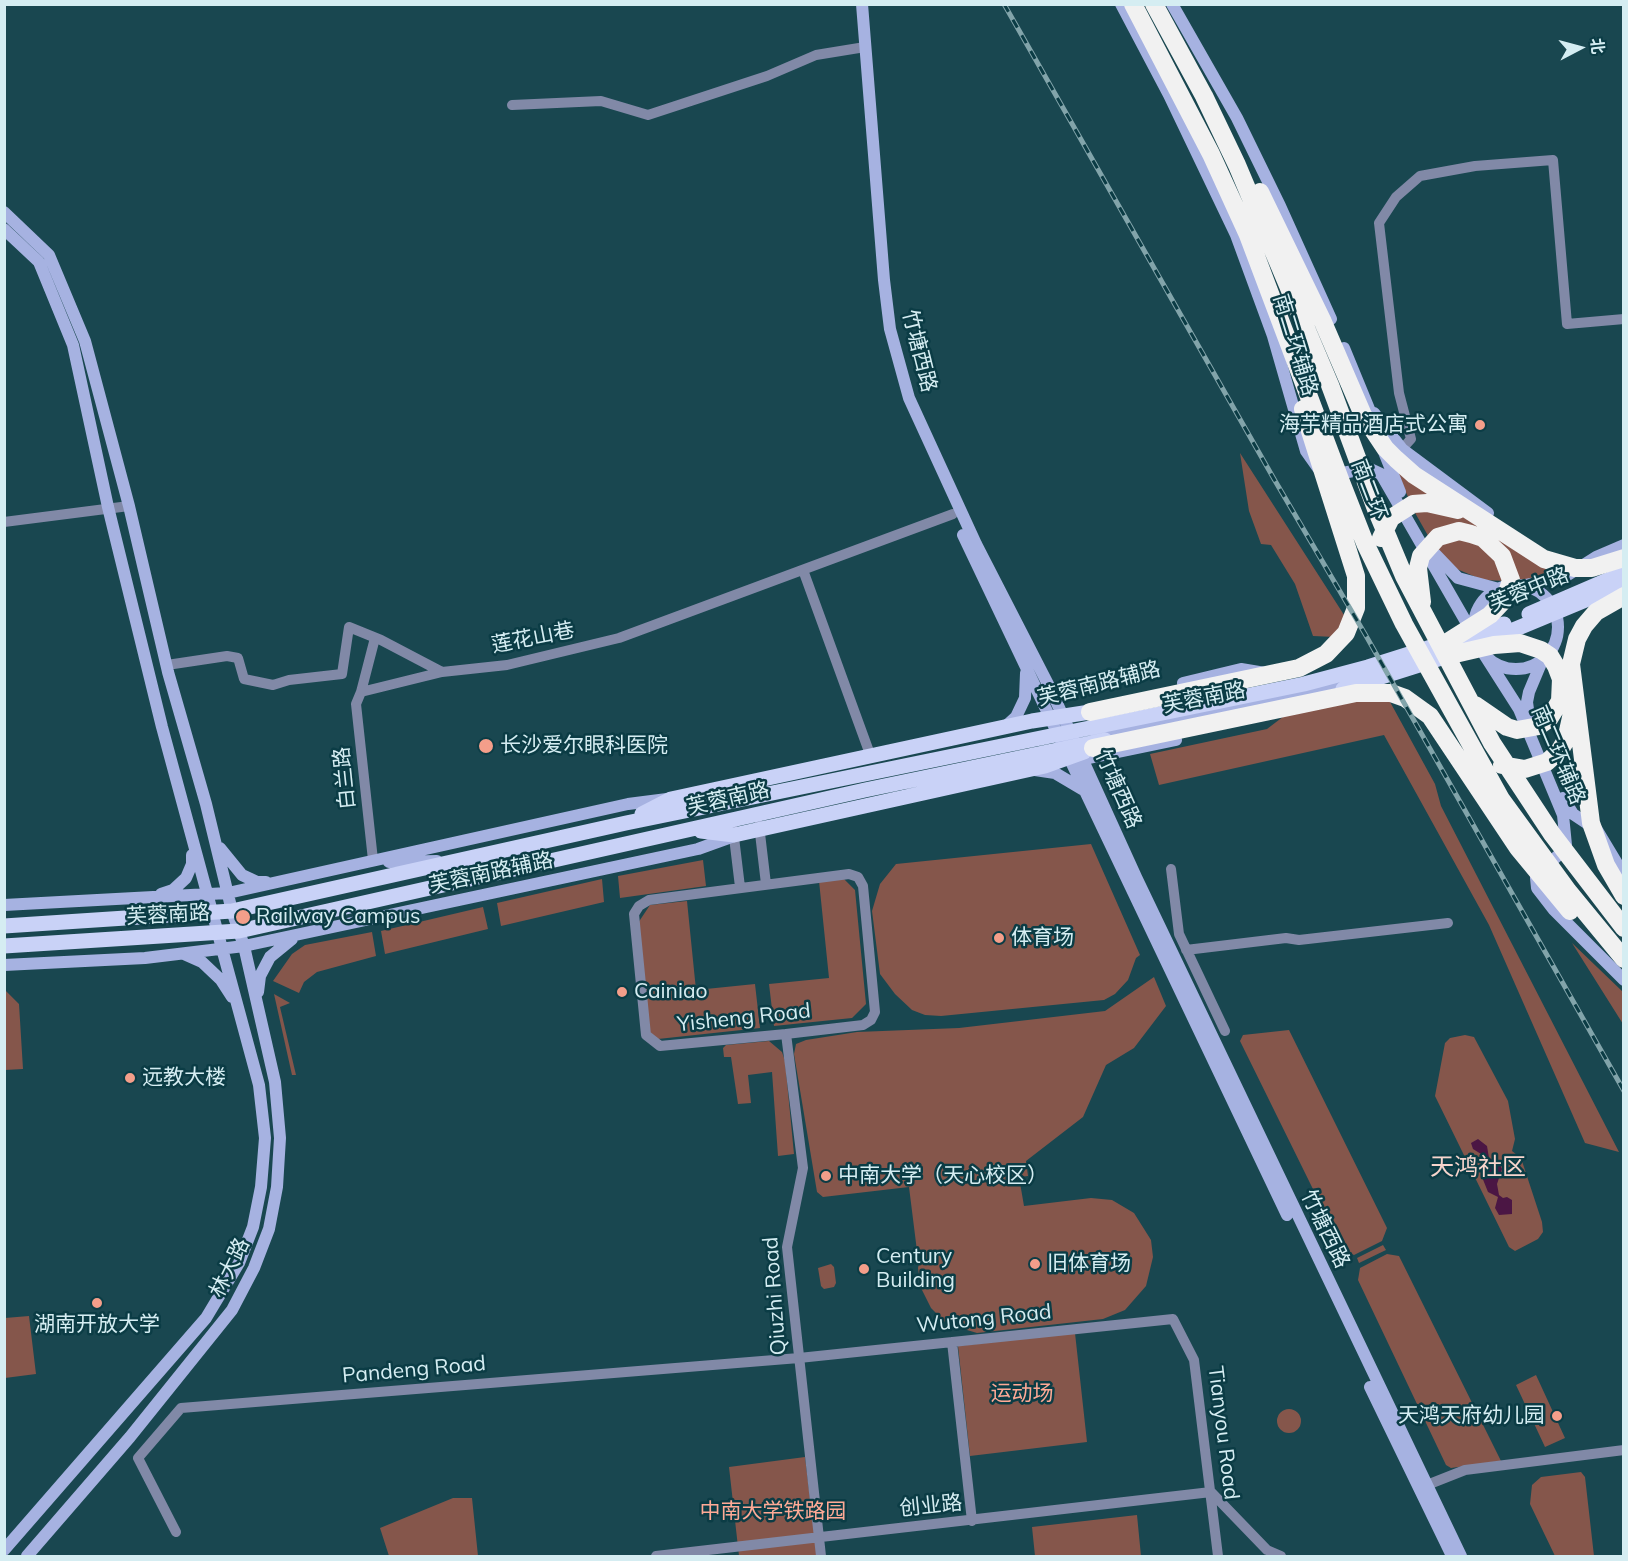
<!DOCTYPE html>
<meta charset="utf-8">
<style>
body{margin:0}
#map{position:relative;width:1628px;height:1561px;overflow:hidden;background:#194750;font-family:Mulish,"Noto Sans SC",sans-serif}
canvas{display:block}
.frame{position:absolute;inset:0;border:6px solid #d5edf2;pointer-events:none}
.north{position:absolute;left:1550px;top:18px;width:60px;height:60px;-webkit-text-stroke:4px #0b3c45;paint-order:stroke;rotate:84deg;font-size:16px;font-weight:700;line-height:24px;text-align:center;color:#d5edf2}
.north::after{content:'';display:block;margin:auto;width:21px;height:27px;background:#d5edf2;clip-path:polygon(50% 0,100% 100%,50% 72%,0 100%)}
</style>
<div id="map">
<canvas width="1628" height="1561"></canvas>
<div class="frame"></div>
<div class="north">北</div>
</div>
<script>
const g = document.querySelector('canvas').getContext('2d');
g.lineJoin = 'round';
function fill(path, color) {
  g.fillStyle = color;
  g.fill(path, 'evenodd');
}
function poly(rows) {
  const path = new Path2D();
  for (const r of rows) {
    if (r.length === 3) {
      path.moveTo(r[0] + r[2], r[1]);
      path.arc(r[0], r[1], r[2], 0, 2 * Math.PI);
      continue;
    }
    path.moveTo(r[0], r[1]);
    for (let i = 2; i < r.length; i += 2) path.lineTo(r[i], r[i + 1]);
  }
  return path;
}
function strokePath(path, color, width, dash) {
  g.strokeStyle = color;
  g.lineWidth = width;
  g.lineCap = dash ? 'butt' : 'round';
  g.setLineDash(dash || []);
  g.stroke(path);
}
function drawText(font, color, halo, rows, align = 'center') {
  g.font = font + ' Mulish,"Noto Sans SC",sans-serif';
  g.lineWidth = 5;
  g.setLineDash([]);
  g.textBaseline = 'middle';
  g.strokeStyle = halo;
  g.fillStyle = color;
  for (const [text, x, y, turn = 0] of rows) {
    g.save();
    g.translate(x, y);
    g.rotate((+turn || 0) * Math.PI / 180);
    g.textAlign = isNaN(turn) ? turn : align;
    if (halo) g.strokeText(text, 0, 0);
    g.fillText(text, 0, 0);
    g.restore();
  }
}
const green = poly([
 [1240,453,1346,618,1335,637,1313,636,1295,584,1271,545,1261,544,1249,511],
 [1396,469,1555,574,1528,582,1483,580,1452,567,1435,548,1414,511],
 [1349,699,1389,700,1435,784,1441,806,1619,1152,1585,1143,1489,925,1384,735,1159,785,1150,754,1267,729,1288,713],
 [1091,844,1140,955,1136,958,1128,980,1115,994,1104,1000,941,1016,925,1015,912,1010,895,994,880,974,872,911,880,884,896,864],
 [703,860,706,886,620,898,618,876],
 [602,879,604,902,501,926,497,903],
 [844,879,855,890,866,1004,852,1018,774,1026,769,984,829,978,819,881],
 [687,901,696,990,755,984,760,1028,658,1039,649,1032,638,923,650,905],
 [483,907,488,929,385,954,381,931],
 [372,932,376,956,317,972,304,982,299,993,273,981,292,954,305,945],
 [1572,943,1623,992,1623,1025,1623,1024],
 [1154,977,1166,1006,1134,1048,1106,1065,1083,1117,1026,1161,1028,1176,1019,1177,1024,1206,1091,1198,1112,1200,1134,1213,1151,1240,1153,1257,1146,1286,1125,1310,1103,1319,977,1333,947,1324,931,1308,921,1288,918,1268,922,1251,917,1251,909,1187,823,1197,817,1192,794,1054,796,1044,806,1040,857,1032,959,1028,1105,1011],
 [5,990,19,1004,23,1069,5,1070],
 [274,994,290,1003,280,1007,296,1075,292,1075],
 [1289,1030,1387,1228,1382,1241,1354,1255,1343,1250,1240,1041,1243,1035],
 [1465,1035,1474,1037,1508,1101,1515,1139,1512,1151,1521,1158,1542,1222,1543,1232,1538,1239,1515,1251,1509,1247,1435,1096,1445,1043,1450,1038],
 [769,1041,782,1052,785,1061,794,1154,778,1156,772,1072,748,1075,751,1103,738,1104,731,1057,724,1057,723,1048,726,1045],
 [1383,1245,1386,1250,1359,1263,1357,1258],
 [1387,1254,1399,1256,1501,1461,1451,1468,1446,1465,1358,1280,1360,1268],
 [831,1264,834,1267,836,1283,834,1287,824,1289,821,1286,818,1268],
 [29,1316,36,1374,5,1378,5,1318],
 [1075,1333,1087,1442,970,1456,958,1346],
 [1536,1375,1565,1438,1545,1447,1516,1385],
 [1289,1421,12],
 [805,1457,817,1556,739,1556,729,1467],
 [1581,1472,1585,1477,1594,1556,1555,1556,1530,1504,1532,1485,1541,1477],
 [453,1498,472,1498,478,1556,389,1556,380,1528],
 [1137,1515,1141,1556,1035,1556,1032,1527]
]);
const water = poly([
 [1478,1139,1487,1146,1489,1158,1499,1163,1502,1169,1497,1184,1499,1195,1503,1198,1507,1197,1512,1200,1512,1214,1499,1215,1495,1208,1498,1197,1488,1192,1482,1177,1489,1174,1481,1154,1473,1149,1471,1143]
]);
const street = poly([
 [512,105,601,101,648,115,767,76,816,55,865,47],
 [1402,449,1411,439,1399,393,1379,223,1396,197,1420,176,1475,166,1553,160,1567,324,1624,319],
 [4,522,129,506],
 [803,570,871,757],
 [375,638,361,692,442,672,507,665,619,638,953,514],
 [167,665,227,656,238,658,244,679,273,685,289,680,342,674,349,627,381,640,442,672],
 [361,692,356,704,373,860],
 [759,825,766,884],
 [733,829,740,887],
 [1171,869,1179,934,1225,1031],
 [849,874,858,877,863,886,875,1012,871,1020,863,1025,786,1034,660,1046,646,1035,634,914,639,906,649,900,849,874],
 [1186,950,1286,938,1299,940,1448,923],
 [786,1034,803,1168,787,1247,821,1556],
 [952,1342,972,1521],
 [1427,1485,1465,1470,1624,1450],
 [176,1532,138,1458,181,1408,799,1358,1173,1319,1194,1360,1218,1556],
 [656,1556,1211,1492,1267,1550,1281,1556]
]);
const secondary = poly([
 [862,4,884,280,890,329,909,398,976,544,1051,690,1136,877,1461,1556],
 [1121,4,1169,95,1236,235,1273,336,1306,451,1318,468],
 [1172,4,1237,118,1280,206,1331,319],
 [4,212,49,255,85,341,129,506,168,672,206,804,232,911,244,946,275,1082,280,1138,277,1187,269,1229,254,1268,232,1310,130,1437,27,1556],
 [4,229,39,262,73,345,108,507,162,727,259,1085,265,1138,261,1187,253,1227,239,1263,206,1318,4,1550],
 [1344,348,1374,421],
 [1374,413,1402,449,1488,513],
 [1384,452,1400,492],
 [1333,475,1368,468,1381,474,1473,634],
 [963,535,1287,1215],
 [1435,554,1458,578,1499,589],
 [1526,585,1563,578,1596,557,1624,545],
 [1516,627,42],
 [1472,647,1482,651,1519,709,1563,815,1566,845,1561,853,1540,871,1536,878,1537,888,1554,910,1624,980],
 [1183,683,1241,669,1265,673],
 [1279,706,1293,696,1352,682],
 [1530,724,1527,702,1529,692,1542,661],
 [1005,727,1016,717,1025,698,1026,673],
 [1096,738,1288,697],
 [1075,761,1176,740],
 [1035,770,1055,773,1082,789],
 [1563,798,1573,814,1597,830,1624,875],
 [220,848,242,875,257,882,266,882],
 [389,862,437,861],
 [161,894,173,890,186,878,192,864,192,855],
 [4,905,228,893,628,804,667,799],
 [184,954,202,962,221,980,232,997],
 [4,965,145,958,244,946,698,849,734,836],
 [258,992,260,976,270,957,292,939],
 [1370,1387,1452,1556]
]);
const primary = poly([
 [1529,614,1624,573],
 [1482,643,1624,584],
 [1343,689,1457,653],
 [642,814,671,799,1032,721,1090,712],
 [701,831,734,835,1045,766,1084,752],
 [4,926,232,911,626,823,1304,684,1368,667,1504,624],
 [4,946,239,931,865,790,1105,740]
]);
const highway = poly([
 [1133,4,1211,154,1248,235,1341,482,1365,543,1404,624,1501,799,1568,891,1624,959],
 [1154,4,1204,96,1237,165,1330,385,1376,509,1404,576,1492,743,1552,834,1624,928],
 [1260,192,1323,322,1363,415,1385,448,1396,459,1414,475,1544,559,1575,568,1592,568,1624,558],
 [1381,538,1391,518,1413,504,1427,503,1458,510],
 [1624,596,1596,612,1584,626,1577,639,1571,664,1591,823,1606,865,1624,896],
 [1422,602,1418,568,1421,556,1438,537,1459,531,1471,534,1483,538,1502,556,1511,580,1505,599,1490,615,1449,641],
 [1455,654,1494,645,1520,643,1541,650,1550,656,1556,666,1561,679,1560,701,1549,719,1539,726,1517,730,1507,727,1475,705],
 [1090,712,1299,668,1326,654,1346,633,1356,608,1356,576,1303,409],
 [1093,748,1356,693,1391,693,1405,698,1430,716,1518,848,1570,911],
 [1502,765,1525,769,1547,762,1560,750,1566,740,1572,713]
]);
const rail = poly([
 [1004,4,1274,479,1365,634,1624,1091]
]);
const markers = [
 [1480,425,6,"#f49e8a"],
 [486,746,8,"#f49e8a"],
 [243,917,8,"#f49e8a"],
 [999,938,6,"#f49e8a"],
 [622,992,6,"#f49e8a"],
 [130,1078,6,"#f49e8a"],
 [826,1176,6,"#f49e8a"],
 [1035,1264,6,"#f49e8a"],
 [864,1269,6,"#f49e8a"],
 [97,1303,6,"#f49e8a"],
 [1557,1416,6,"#f49e8a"]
];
const streetNames = [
 ["南二环辅路",1295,345,73],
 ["竹塘西路",919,351,76],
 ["南二环",1369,490,69],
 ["芙蓉中路",1529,590,-22],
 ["莲花山巷",533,638,-11],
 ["芙蓉南路辅路",1099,684,-14],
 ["芙蓉南路",1204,698,-11],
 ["南二环辅路",1558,755,67],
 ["白兰路",345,778,-96],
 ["竹塘西路",1118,789,66],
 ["芙蓉南路",728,799,-13],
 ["芙蓉南路辅路",491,873,-12],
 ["芙蓉南路",168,915,-3],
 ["Yisheng Road",744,1018,-6],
 ["竹塘西路",1325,1229,64],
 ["林大路",230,1268,-64],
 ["Qiuzhi Road",775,1296,-94],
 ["Wutong Road",984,1319,-6],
 ["Pandeng Road",414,1370,-5],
 ["Tianyou Road",1223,1433,83],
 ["创业路",931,1506,-6]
];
const poiNames = [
 ["海芋精品酒店式公寓",1468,425,"right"],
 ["长沙爱尔眼科医院",500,746],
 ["Railway Campus",256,917],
 ["体育场",1011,938],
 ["Cainiao",634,992],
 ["远教大楼",142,1078],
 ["中南大学（天心校区）",838,1176],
 ["Century",876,1257],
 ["Building",876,1281],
 ["旧体育场",1047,1264],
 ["湖南开放大学",97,1325,"center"],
 ["天鸿天府幼儿园",1545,1416,"right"]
];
const parkNames = [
 ["运动场",1022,1394],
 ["中南大学铁路园",773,1512]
];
const quarterNames = [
 ["天鸿社区",1478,1168]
];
fill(green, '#85564b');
fill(water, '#4b1644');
strokePath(street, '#8189a7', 10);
strokePath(secondary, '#a6b2e1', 12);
strokePath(primary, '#c9d2f7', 15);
strokePath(highway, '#f1f1f1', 18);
strokePath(rail, '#82a4aa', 5);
strokePath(rail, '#0b3c45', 3, [9]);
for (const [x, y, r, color] of markers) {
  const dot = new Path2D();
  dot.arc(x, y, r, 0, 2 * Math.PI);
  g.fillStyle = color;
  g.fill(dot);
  strokePath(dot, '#0b3c45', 2);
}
drawText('21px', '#d5edf2', '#0b3c45', streetNames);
drawText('21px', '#d5edf2', '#0b3c45', poiNames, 'left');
drawText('21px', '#ffaa96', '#0b3c45', parkNames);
drawText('24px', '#f7d5cd', '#0b3c45', quarterNames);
</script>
